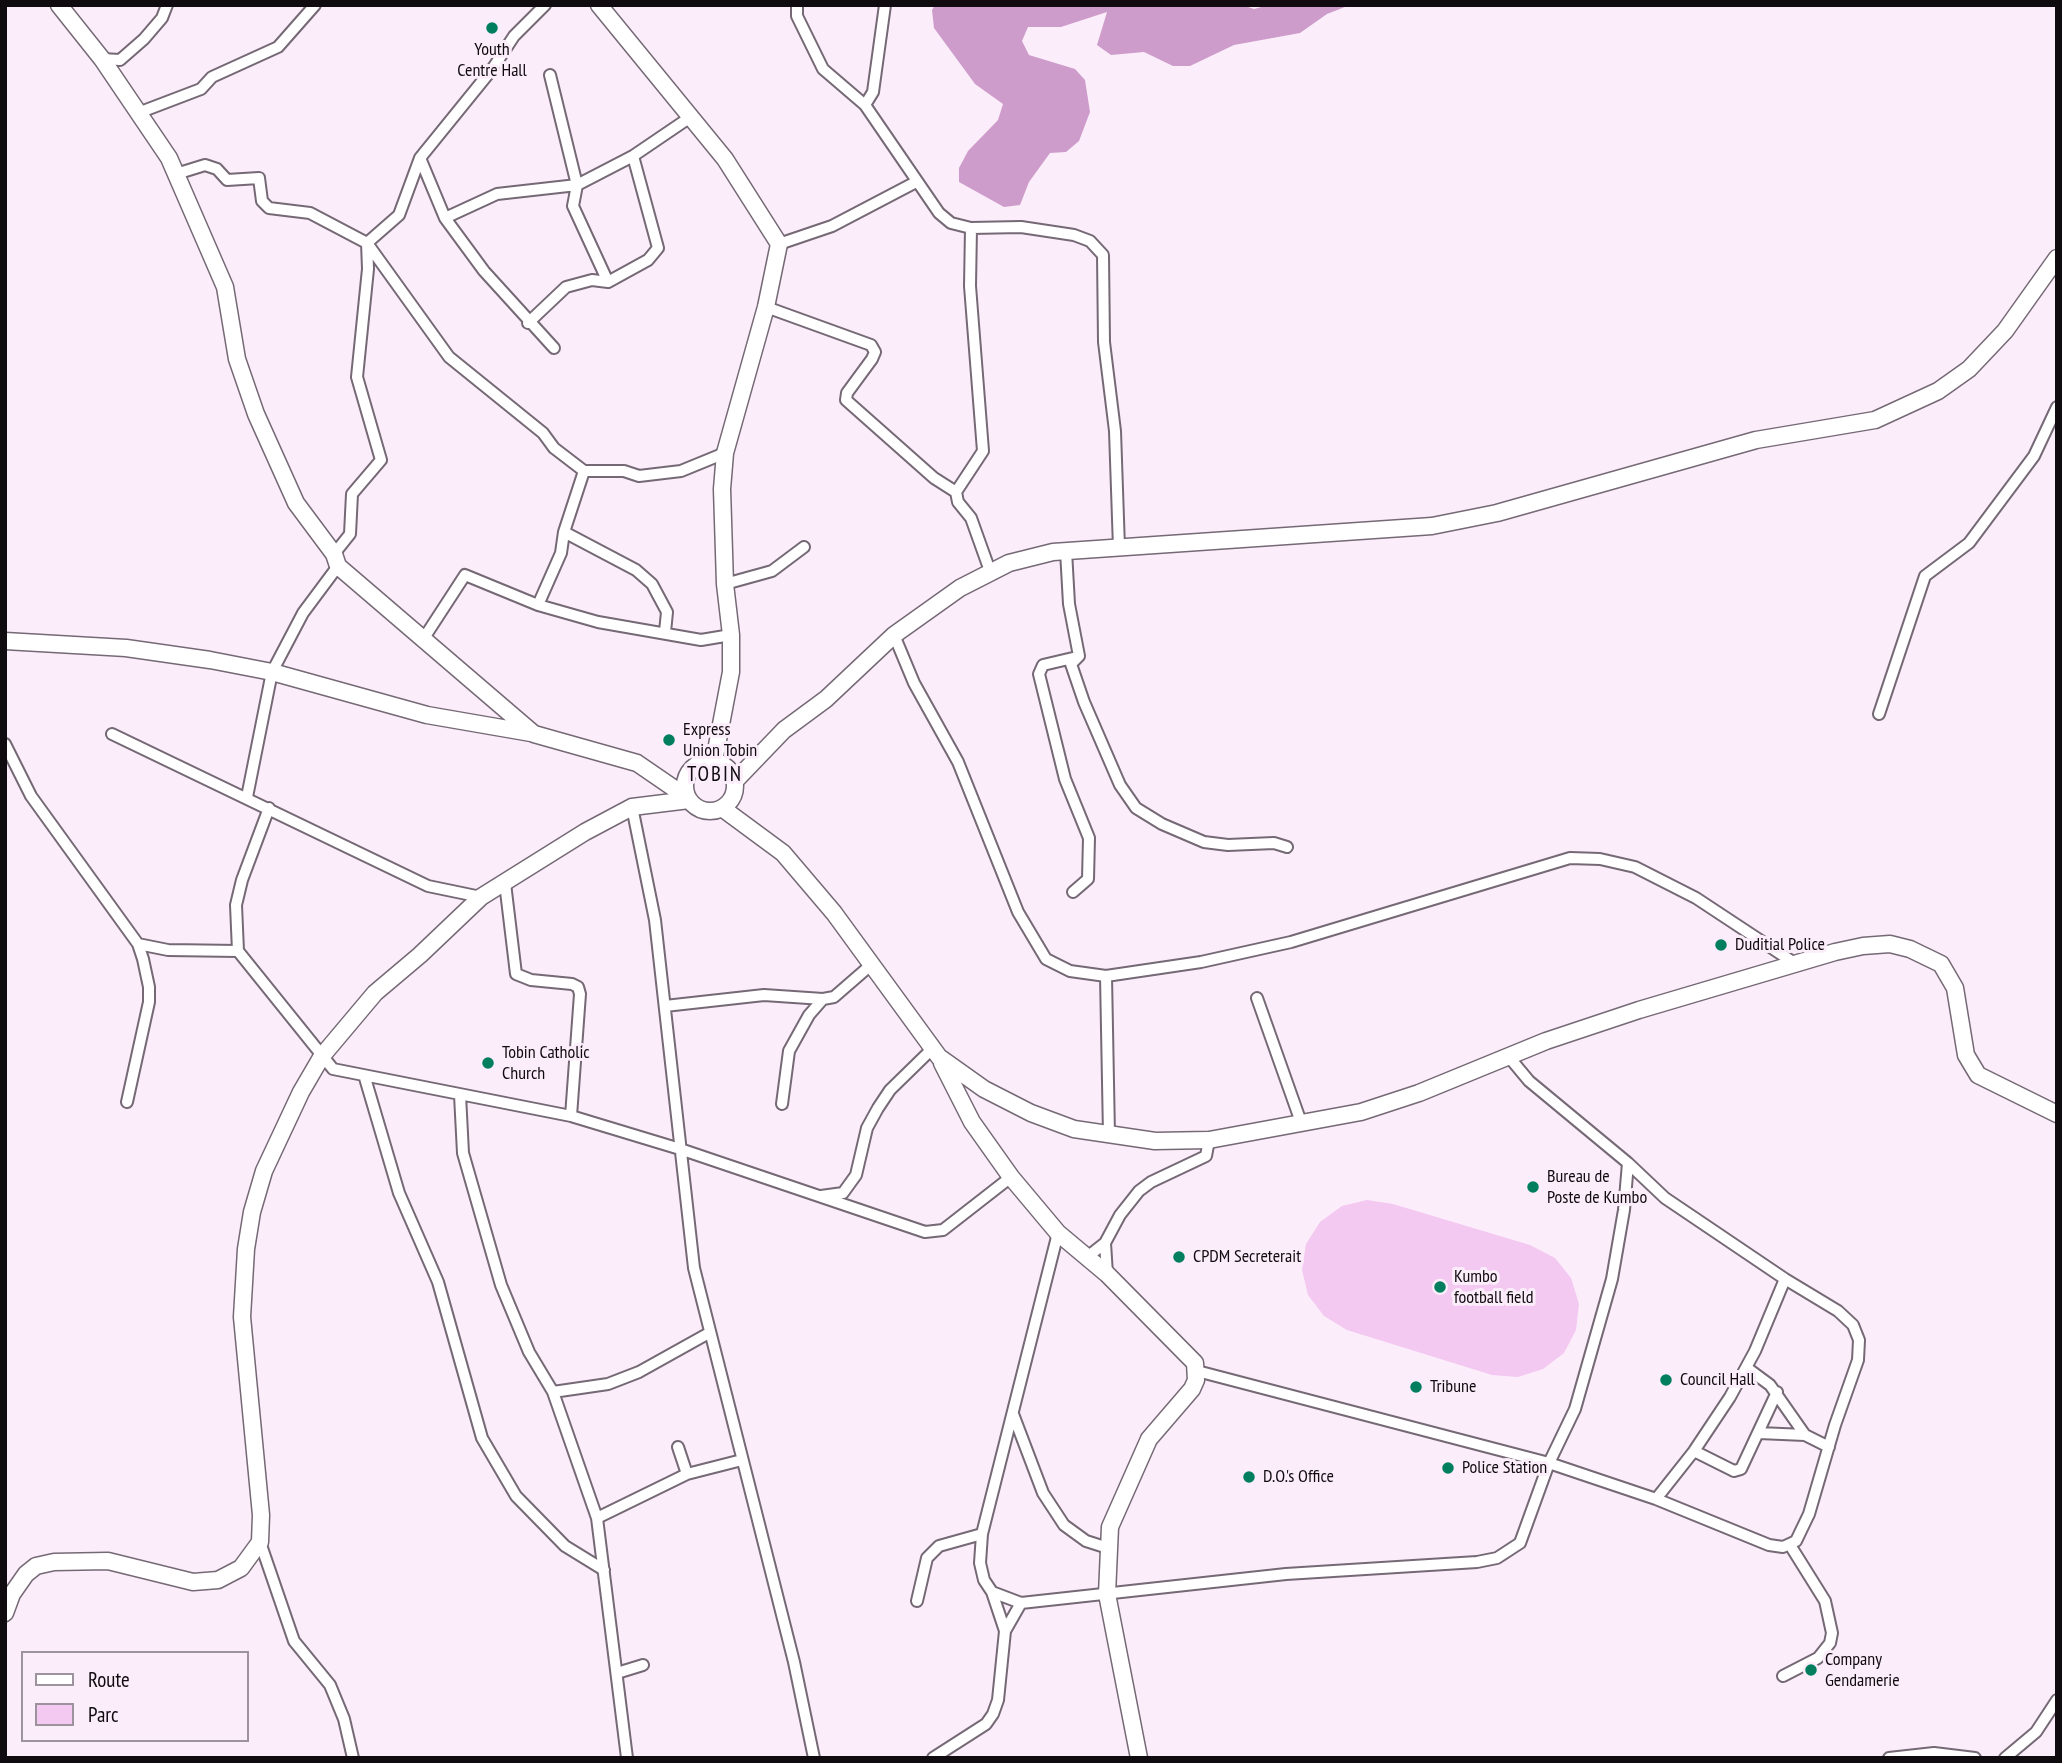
<!DOCTYPE html>
<style>
body{margin:0}
#map{position:relative;width:2062px;height:1763px;overflow:hidden;background:#fcedfb;font-family:"PT Sans Narrow",sans-serif}
canvas{display:block}
.frame{position:absolute;inset:0;border:7px solid #0f0b0f;pointer-events:none}
.legend{position:absolute;left:21px;top:1651px;width:228px;height:91px;box-sizing:border-box;background:#fcedfb;border:2px solid #9d939d;margin:0;padding:9px 12px;list-style:none;font-size:21px;color:#0f0b0f}
.legend li{display:flex;align-items:center;gap:14px;height:35px}
.legend b{width:35px;border:2px solid #9d939d}
</style>
<div id="map">
<canvas width="2062" height="1763"></canvas>
<div class="frame"></div>
<ul class="legend">
<li><b style="height:9px;background:#fff"></b>Route</li>
<li><b style="height:19px;background:#f3c8f1"></b>Parc</li>
</ul>
</div>
<script>
const g = document.querySelector('canvas').getContext('2d');
g.lineJoin = 'round';
function fill(path, color) {
  g.fillStyle = color;
  g.fill(path, 'evenodd');
}
function poly(rows) {
  const path = new Path2D();
  for (const r of rows) {
    if (r.length === 3) {
      path.moveTo(r[0] + r[2], r[1]);
      path.arc(r[0], r[1], r[2], 0, 2 * Math.PI);
      continue;
    }
    path.moveTo(r[0], r[1]);
    for (let i = 2; i < r.length; i += 2) path.lineTo(r[i], r[i + 1]);
  }
  return path;
}
function strokePath(path, color, width, dash) {
  g.strokeStyle = color;
  g.lineWidth = width;
  g.lineCap = dash ? 'butt' : 'round';
  g.setLineDash(dash || []);
  g.stroke(path);
}
function drawText(font, color, halo, rows, align = 'center') {
  g.font = font + ' "PT Sans Narrow",sans-serif';
  g.lineWidth = 6;
  g.setLineDash([]);
  g.textBaseline = 'middle';
  g.strokeStyle = halo;
  g.fillStyle = color;
  for (const [text, x, y, turn = 0] of rows) {
    g.save();
    g.translate(x, y);
    g.rotate((+turn || 0) * Math.PI / 180);
    g.textAlign = isNaN(turn) ? turn : align;
    if (halo) g.strokeText(text, 0, 0);
    g.fillText(text, 0, 0);
    g.restore();
  }
}
const green = poly([
 [1367,1200,1393,1204,1530,1245,1555,1258,1571,1278,1579,1304,1576,1330,1564,1353,1543,1369,1518,1377,1492,1375,1347,1330,1324,1316,1308,1295,1302,1270,1306,1244,1320,1222,1342,1206]
]);
const forest = poly([
 [935,5,1242,5,1254,9,1269,5,1350,5,1327,14,1300,33,1234,45,1190,66,1173,66,1144,52,1111,55,1097,45,1107,12,1061,27,1028,27,1022,41,1029,55,1075,69,1085,80,1090,112,1079,141,1066,152,1050,153,1029,182,1020,205,1004,207,959,182,959,168,968,151,998,120,1003,104,975,84,934,28,932,10]
]);
const street = poly([
 [797,5,797,16,823,69,865,105],
 [885,5,873,92,865,105,939,213,951,223,971,228,1021,227,1074,235,1090,241,1103,255,1104,342,1115,431,1119,548],
 [102,59,120,60,144,39,162,18,167,5],
 [138,113,201,89,212,77,278,47,315,5],
 [420,158,445,218,484,271,554,348],
 [176,174,205,165,217,169,227,180,259,178,262,201,269,208,310,213,367,243,449,357,543,433,554,448,584,471,624,471,639,476,681,471,725,453],
 [445,218,497,194,577,185,550,75],
 [971,228,970,286,983,451,956,492,958,502,971,518,990,571],
 [779,244,832,226,916,182],
 [608,282,648,260,658,248,633,156],
 [766,307,871,345,875,352,872,359,847,393,846,400,934,478,956,492],
 [528,323,566,287,592,280,608,282,573,206,577,185,633,156,689,118],
 [564,532,636,570,652,584,667,612,665,632],
 [1066,551,1069,604,1079,656],
 [334,554,350,534,352,494,381,460,357,377,368,269,367,243,399,215,420,158,493,68,514,36,545,5],
 [725,584,772,571,804,547],
 [538,605,561,553,564,532,584,471],
 [894,635,914,683,958,762,1018,912,1046,959,1070,971,1106,976,1201,962,1291,942,1570,858,1600,859,1635,867,1696,898,1796,964],
 [424,638,465,575,538,605,598,622,701,640,731,635],
 [1079,656,1071,664,1084,702,1120,785,1136,808,1162,824,1204,842,1228,845,1274,843,1287,847],
 [1879,714,1925,576,1969,543,2034,456,2057,407],
 [112,734,428,886,481,897],
 [5,744,31,796,138,944,143,959,149,987,149,1002,127,1102],
 [247,797,272,672,303,613,338,566],
 [632,807,655,920,694,1268,794,1662,814,1758],
 [269,808,242,880,236,905,238,951,333,1069,571,1116,680,1149,925,1232,943,1230,1011,1177],
 [505,883,516,974,531,980,572,984,578,987,580,994,571,1116],
 [1073,892,1088,879,1089,838,1065,779,1039,674,1043,665,1077,657],
 [138,944,168,950,238,951],
 [1106,976,1109,1135],
 [1257,998,1302,1125],
 [665,1006,764,995,823,999,834,997,872,964],
 [365,1078,399,1193,438,1282,482,1438,516,1496,565,1546,604,1570],
 [460,1095,463,1153,501,1285,529,1352,553,1392,608,1384,639,1372,709,1333],
 [782,1104,789,1051,809,1015,823,999],
 [821,1196,843,1193,856,1175,867,1128,878,1108,890,1090,932,1049],
 [1058,1233,982,1534,980,1563,984,1580,992,1592,1021,1603,1286,1574,1477,1562,1497,1558,1520,1543,1549,1463,1575,1409,1612,1279,1624,1210,1628,1163],
 [1105,1243,1107,1274],
 [1086,1258,1105,1243,1120,1215,1139,1191,1151,1182,1206,1156,1209,1140],
 [1747,1368,1770,1385,1805,1435,1829,1447],
 [1197,1371,1549,1463,1656,1499,1769,1545,1783,1547,1796,1541,1809,1514,1835,1425,1858,1360,1859,1340,1853,1325,1838,1311,1785,1279,1665,1198,1628,1163,1529,1081,1509,1057],
 [553,1392,597,1518,627,1758],
 [1013,1414,1043,1493,1064,1525,1086,1541,1108,1548],
 [1759,1433,1805,1435],
 [678,1447,687,1474,742,1460],
 [1694,1451,1734,1471,1741,1469,1777,1392],
 [1656,1499,1694,1451,1730,1397,1755,1351,1785,1279],
 [597,1518,687,1474],
 [260,1542,294,1641,330,1685,344,1719,353,1758],
 [917,1601,927,1558,939,1546,982,1534],
 [1005,1631,1021,1603],
 [617,1673,643,1665],
 [1783,1676,1818,1658,1830,1643,1832,1633,1825,1601,1790,1545],
 [933,1758,986,1724,993,1714,998,1700,1005,1631,992,1592],
 [1889,1758,1934,1753,1975,1758],
 [2005,1758,2036,1732,2057,1700]
]);
const secondary = poly([
 [59,5,102,59,169,158,225,287,237,359,256,414,296,503,334,554,338,566,534,734,637,763,688,798],
 [599,5,725,159,779,244,766,307,725,453,722,489,725,584,731,635,731,672,714,761],
 [5,641,126,648,210,660,272,672,427,715,531,733],
 [710,786,25],
 [735,781,784,730,826,699,894,635,960,588,1009,563,1053,552,1432,526,1497,513,1756,440,1875,420,1938,391,1969,369,2005,331,2057,258],
 [722,808,783,853,834,913,939,1057,984,1089,1031,1113,1074,1129,1155,1141,1209,1140,1361,1112,1419,1093,1546,1041,1639,1010,1835,952,1863,946,1890,944,1910,949,1941,964,1955,988,1966,1055,1978,1075,2057,1114],
 [942,1063,972,1122,1011,1177,1058,1233,1107,1274,1195,1363,1196,1380,1192,1389,1149,1439,1110,1527,1107,1594,1139,1758],
 [5,1613,12,1594,26,1574,36,1566,54,1562,108,1561,193,1582,218,1580,241,1568,260,1542,261,1515,242,1317,246,1249,252,1212,264,1171,301,1092,322,1056,375,993,420,955,481,897,585,832,632,807,689,800]
]);
const markers = [
 [492,28,7,"#007e5d"],
 [669,740,7,"#007e5d"],
 [1721,945,7,"#007e5d"],
 [488,1063,7,"#007e5d"],
 [1533,1187,7,"#007e5d"],
 [1179,1257,7,"#007e5d"],
 [1440,1287,7,"#007e5d"],
 [1666,1380,7,"#007e5d"],
 [1416,1387,7,"#007e5d"],
 [1448,1468,7,"#007e5d"],
 [1249,1477,7,"#007e5d"],
 [1811,1670,7,"#007e5d"]
];
const poiNames = [
 ["Youth",492,50,"center"],
 ["Centre Hall",492,71,"center"],
 ["Express",683,730],
 ["Union Tobin",683,751],
 ["Duditial Police",1735,945],
 ["Tobin Catholic",502,1053],
 ["Church",502,1074],
 ["Bureau de",1547,1177],
 ["Poste de Kumbo",1547,1198],
 ["CPDM Secreterait",1193,1257],
 ["Kumbo",1454,1277],
 ["football field",1454,1298],
 ["Council Hall",1680,1380],
 ["Tribune",1430,1387],
 ["Police Station",1462,1468],
 ["D.O.'s Office",1263,1477],
 ["Company",1825,1660],
 ["Gendamerie",1825,1681]
];
const quarterNames = [
 ["TOBIN",715,775]
];
fill(green, '#f3c8f1');
fill(forest, '#cd9ccb');
strokePath(street, '#756975', 14);
strokePath(secondary, '#756975', 19);
strokePath(street, '#fff', 10);
strokePath(secondary, '#fff', 16);
for (const [x, y, r, color] of markers) {
  const dot = new Path2D();
  dot.arc(x, y, r, 0, 2 * Math.PI);
  g.fillStyle = color;
  g.fill(dot);
  strokePath(dot, '#fcedfb', 2.5);
}
drawText('18px', '#0f0b0f', '#fcedfb', poiNames, 'left');
g.letterSpacing = '2px';
drawText('21px', '#0f0b0f', '#fcedfb', quarterNames);
g.letterSpacing = '0px';
</script>
